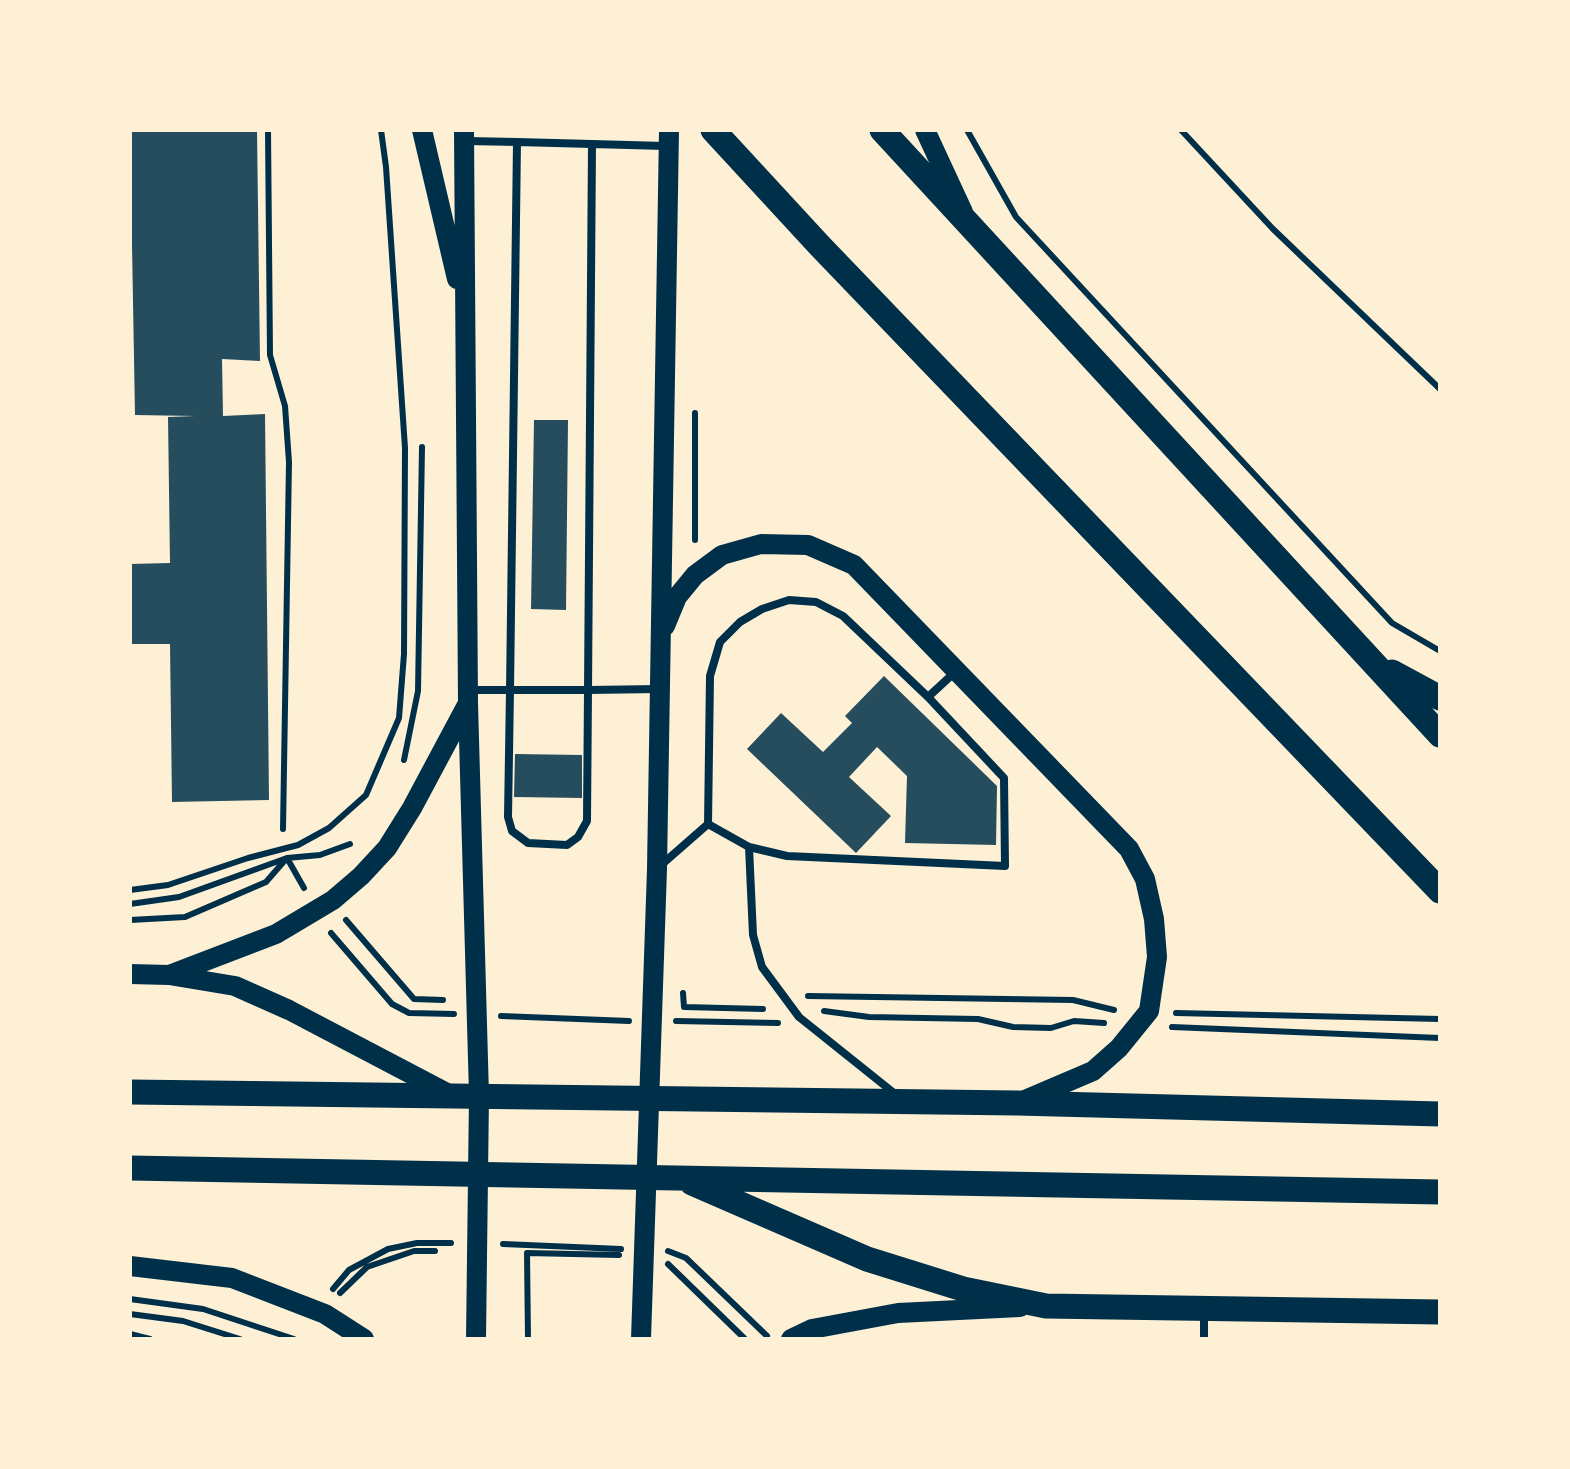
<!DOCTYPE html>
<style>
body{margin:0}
#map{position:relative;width:1570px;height:1469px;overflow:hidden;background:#fdf0d5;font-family:"DM Sans",sans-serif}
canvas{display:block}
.frame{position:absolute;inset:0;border:132px solid #fdf0d5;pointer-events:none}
</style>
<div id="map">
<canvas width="1570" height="1469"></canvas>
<div class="frame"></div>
</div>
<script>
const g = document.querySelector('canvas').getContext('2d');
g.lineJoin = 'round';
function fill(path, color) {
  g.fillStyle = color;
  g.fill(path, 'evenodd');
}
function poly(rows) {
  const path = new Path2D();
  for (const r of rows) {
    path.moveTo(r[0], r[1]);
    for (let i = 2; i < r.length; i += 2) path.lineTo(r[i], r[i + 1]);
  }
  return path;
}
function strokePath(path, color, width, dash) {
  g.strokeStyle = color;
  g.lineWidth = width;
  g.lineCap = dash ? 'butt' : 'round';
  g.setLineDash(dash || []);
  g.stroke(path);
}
const building = poly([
 [130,130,257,130,260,361,222,359,223,416,265,414,269,800,172,802,170,644,130,644,130,564,170,563,168,417,195,416,135,415],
 [534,420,568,420,566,610,531,609],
 [884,676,997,786,996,845,905,843,907,776,877,747,849,777,891,816,856,853,747,749,781,713,823,752,852,723,845,716],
 [515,754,582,755,582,798,514,797]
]);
const path = poly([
 [268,130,270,355,285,406,289,462,283,829],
 [967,130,1016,217,1392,623,1440,651],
 [1181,130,1273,229,1440,389],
 [695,540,695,413],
 [404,760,418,691,422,447],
 [287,858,320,855,350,844],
 [130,890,168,885,248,858,298,845,329,828,366,795,399,718,404,654,405,448,386,167,381,130],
 [130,904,179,897,287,858,304,888],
 [130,920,185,917,266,882,286,859],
 [346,920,414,999,443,1000],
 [331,933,392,1004,409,1013,454,1014],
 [683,993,684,1007,763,1009],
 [808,996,1073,1000,1114,1010],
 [824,1011,869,1017,978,1019,1013,1027,1051,1028,1074,1021,1104,1023],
 [1176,1013,1440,1019],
 [501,1016,629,1021],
 [676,1021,778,1023],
 [1172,1027,1440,1038],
 [503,1244,621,1249],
 [668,1251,686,1258,767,1336],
 [668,1264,745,1339],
 [333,1289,349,1270,388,1249,417,1243,451,1243],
 [340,1293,367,1267,414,1251,435,1251],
 [130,1299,203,1309,294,1339],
 [130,1314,183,1321,240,1339],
 [130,1334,150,1339],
 [528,1339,527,1253,619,1255]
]);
const service = poly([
 [467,141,517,142,510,690,468,690],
 [517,142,592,144],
 [659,689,588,690,592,144,665,146],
 [510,690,588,690,587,821,578,837,567,845,528,843,512,831,508,817,510,690],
 [928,697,954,673],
 [749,847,753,935,762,967,799,1017,894,1093],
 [660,866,708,824,710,676,720,642,740,622,762,609,789,600,816,602,843,616,928,697,1004,778,1005,866,787,856,749,847,708,824],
 [1204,1313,1204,1339]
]);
const secondary = poly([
 [422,130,457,279],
 [464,130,468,703,479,1095,476,1339],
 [925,130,963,212],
 [665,626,677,597,695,575,722,555,761,544,808,545,854,565,1129,849,1145,879,1154,919,1157,957,1149,1011,1119,1048,1093,1071,1025,1100],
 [130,974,169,975,235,986,289,1010,449,1094],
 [169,975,276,934,333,900,361,876,387,848,412,808,467,705],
 [130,1266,232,1278,325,1314,364,1339],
 [641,1339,657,869,669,130],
 [791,1339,812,1329,898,1313,1020,1307]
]);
const primary = poly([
 [713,130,820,246,1440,891],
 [882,130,1440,735],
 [1392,672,1440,698],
 [130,1092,1017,1103,1440,1114],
 [130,1168,1440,1192],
 [692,1183,867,1259,963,1289,1046,1306,1440,1312]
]);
fill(building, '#264d5e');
strokePath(path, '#003049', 6);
strokePath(service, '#003049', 8);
strokePath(secondary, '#003049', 20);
strokePath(primary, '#003049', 25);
</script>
